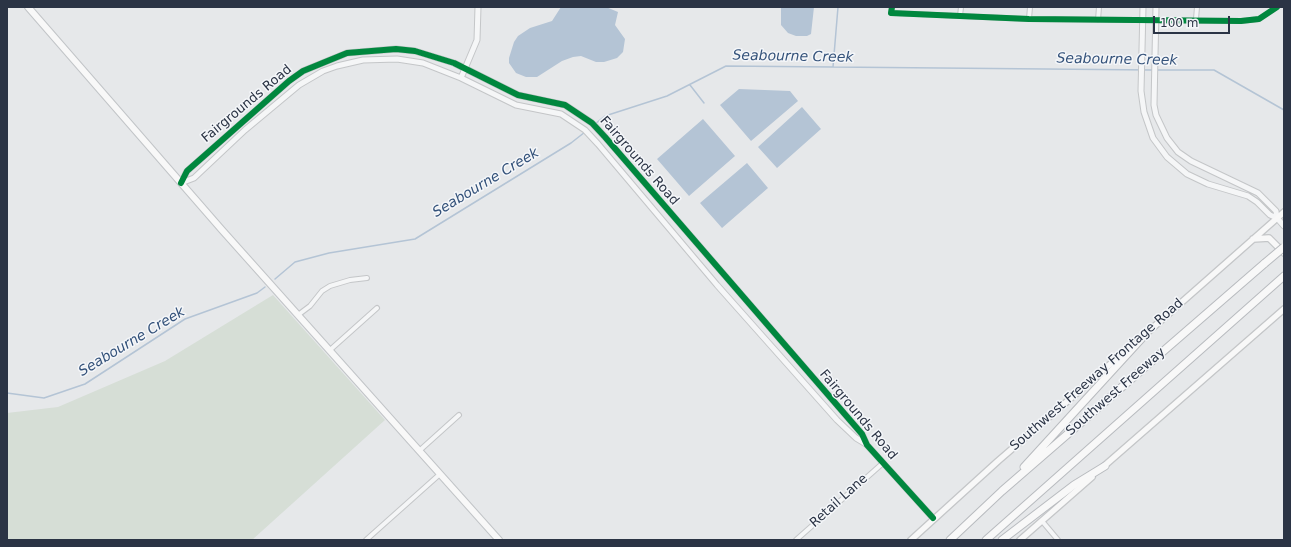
<!DOCTYPE html>
<style>
body{margin:0}
#map{position:relative;width:1291px;height:547px;overflow:hidden;background:#e6e8ea;font-family:"DejaVu Sans",sans-serif}
canvas{display:block}
.frame{position:absolute;inset:0;border:8px solid #2b3445;pointer-events:none}
.scale{position:absolute;left:1153px;top:16px;width:77px;height:18px;box-sizing:border-box;border:2px solid #2b3445;border-top:0;padding-left:5px;font-size:12px;line-height:14px;white-space:nowrap;color:#2b3445;-webkit-text-stroke:3px #f4f6f9;paint-order:stroke}
</style>
<div id="map">
<canvas width="1291" height="547"></canvas>
<div class="frame"></div>
<div class="scale">100 m</div>
</div>
<script>
const g = document.querySelector('canvas').getContext('2d');
g.lineJoin = 'round';
function fill(path, color) {
  g.fillStyle = color;
  g.fill(path, 'evenodd');
}
function poly(rows) {
  const path = new Path2D();
  for (const r of rows) {
    path.moveTo(r[0], r[1]);
    for (let i = 2; i < r.length; i += 2) path.lineTo(r[i], r[i + 1]);
  }
  return path;
}
function strokePath(path, color, width, dash) {
  g.strokeStyle = color;
  g.lineWidth = width;
  g.lineCap = dash ? 'butt' : 'round';
  g.setLineDash(dash || []);
  g.stroke(path);
}
function drawText(font, color, halo, rows, align = 'center') {
  g.font = font + ' "DejaVu Sans",sans-serif';
  g.lineWidth = 3;
  g.setLineDash([]);
  g.textBaseline = 'middle';
  g.strokeStyle = halo;
  g.fillStyle = color;
  for (const [text, x, y, turn = 0] of rows) {
    g.save();
    g.translate(x, y);
    g.rotate((+turn || 0) * Math.PI / 180);
    g.textAlign = isNaN(turn) ? turn : align;
    if (halo) g.strokeText(text, 0, 0);
    g.fillText(text, 0, 0);
    g.restore();
  }
}
const green = poly([
 [273,295,385,420,252,540,7,540,7,413,58,407,165,361]
]);
const water = poly([
 [561,7,606,7,618,12,615,25,625,39,623,52,617,58,604,62,596,62,581,56,573,57,562,61,537,77,526,77,516,73,509,63,509,58,514,42,518,36,530,28,552,21],
 [781,7,814,7,811,34,807,36,796,36,788,33,781,25],
 [739,89,790,91,798,101,751,141,720,105],
 [802,107,821,129,777,168,758,147],
 [703,119,735,156,689,196,657,159],
 [747,163,768,188,722,228,700,203]
]);
const stream = poly([
 [833,67,838,7],
 [1156,70,1214,70,1284,110],
 [690,85,704,103],
 [595,124,605,116,667,96,726,66,1153,70],
 [275,279,295,262,329,253,415,239,571,143,585,132],
 [7,393,44,398,85,384,185,319,257,293,265,287]
]);
const minor = poly([
 [892,7,891,13,1029,19,1241,21,1259,19,1277,7],
 [960,16,961,7],
 [1029,19,1030,7],
 [1196,19,1197,7],
 [1098,20,1099,7],
 [298,315,310,306,322,291,330,286,350,280,367,278],
 [330,350,377,308],
 [419,451,459,415],
 [1042,521,1058,540],
 [366,540,440,474],
 [796,540,883,463]
]);
const tertiary = poly([
 [1143,7,1141,91,1144,112,1153,138,1167,157,1187,174,1208,184,1248,196,1257,202,1270,215,1277,218,1284,226],
 [1156,7,1154,105,1156,115,1167,138,1178,152,1191,161,1258,193,1276,211,1277,218],
 [461,78,477,40,478,7],
 [181,183,187,171,289,81,303,71,347,53,396,49,415,51,454,63,518,95,565,105,592,123,605,137,862,434,867,445,933,518],
 [181,183,194,178,245,130,299,85,323,71,337,66,363,60,397,59,423,63,461,78,516,105,561,114,585,130,598,144,717,285,837,420,856,438,866,444]
]);
const secondary = poly([
 [1253,239,1269,238,1284,253],
 [1140,339,1284,212],
 [1103,467,1284,309],
 [911,540,998,461,1129,348],
 [1020,540,1092,477]
]);
const primary = poly([
 [28,7,222,230,499,540]
]);
const motorway = poly([
 [1024,467,1143,337],
 [950,540,1002,491,1265,263],
 [986,540,1284,276],
 [1002,540,1074,485,1105,466]
]);
const motorwayBridge = poly([
 [1265,263,1284,247]
]);
const cycleway = poly([
 [892,7,891,13,1029,19,1241,21,1259,19,1277,7],
 [181,183,187,171,289,81,303,71,347,53,396,49,415,51,454,63,518,95,565,105,592,123,605,137,862,434,867,445,933,518]
]);
const streetNames = [
 ["Fairgrounds Road",247,104,-40],
 ["Fairgrounds Road",639,161,49],
 ["Southwest Freeway Frontage Road",1097,375,-41],
 ["Southwest Freeway",1116,392,-41],
 ["Fairgrounds Road",858,415,50],
 ["Retail Lane",839,501,-42]
];
const waterNames = [
 ["Seabourne Creek",793,57,1],
 ["Seabourne Creek",1117,60,1],
 ["Seabourne Creek",486,183,-31],
 ["Seabourne Creek",132,342,-31]
];
fill(green, '#d6ded6');
fill(water, '#b4c4d5');
strokePath(stream, '#b4c4d5', 1.5);
strokePath(minor, '#c4c6c8', 6);
strokePath(tertiary, '#c4c6c8', 7);
strokePath(secondary, '#c4c6c8', 8);
strokePath(primary, '#c2c5c8', 8);
strokePath(motorway, '#b8bbbf', 9);
strokePath(minor, '#f5f6f7', 4);
strokePath(tertiary, '#f5f6f7', 5);
strokePath(secondary, '#f8f8f8', 5.5);
strokePath(primary, '#f8f8f8', 6);
strokePath(motorway, '#f8f8f8', 7);
strokePath(motorwayBridge, '#b8bbbf', 9, []);
strokePath(motorwayBridge, '#f8f8f8', 7);
strokePath(cycleway, '#00873e', 6);
drawText('13px', '#2b3445', '#f4f6f9', streetNames);
drawText('italic 14px', '#34527a', '#f4f6f9', waterNames);
</script>
